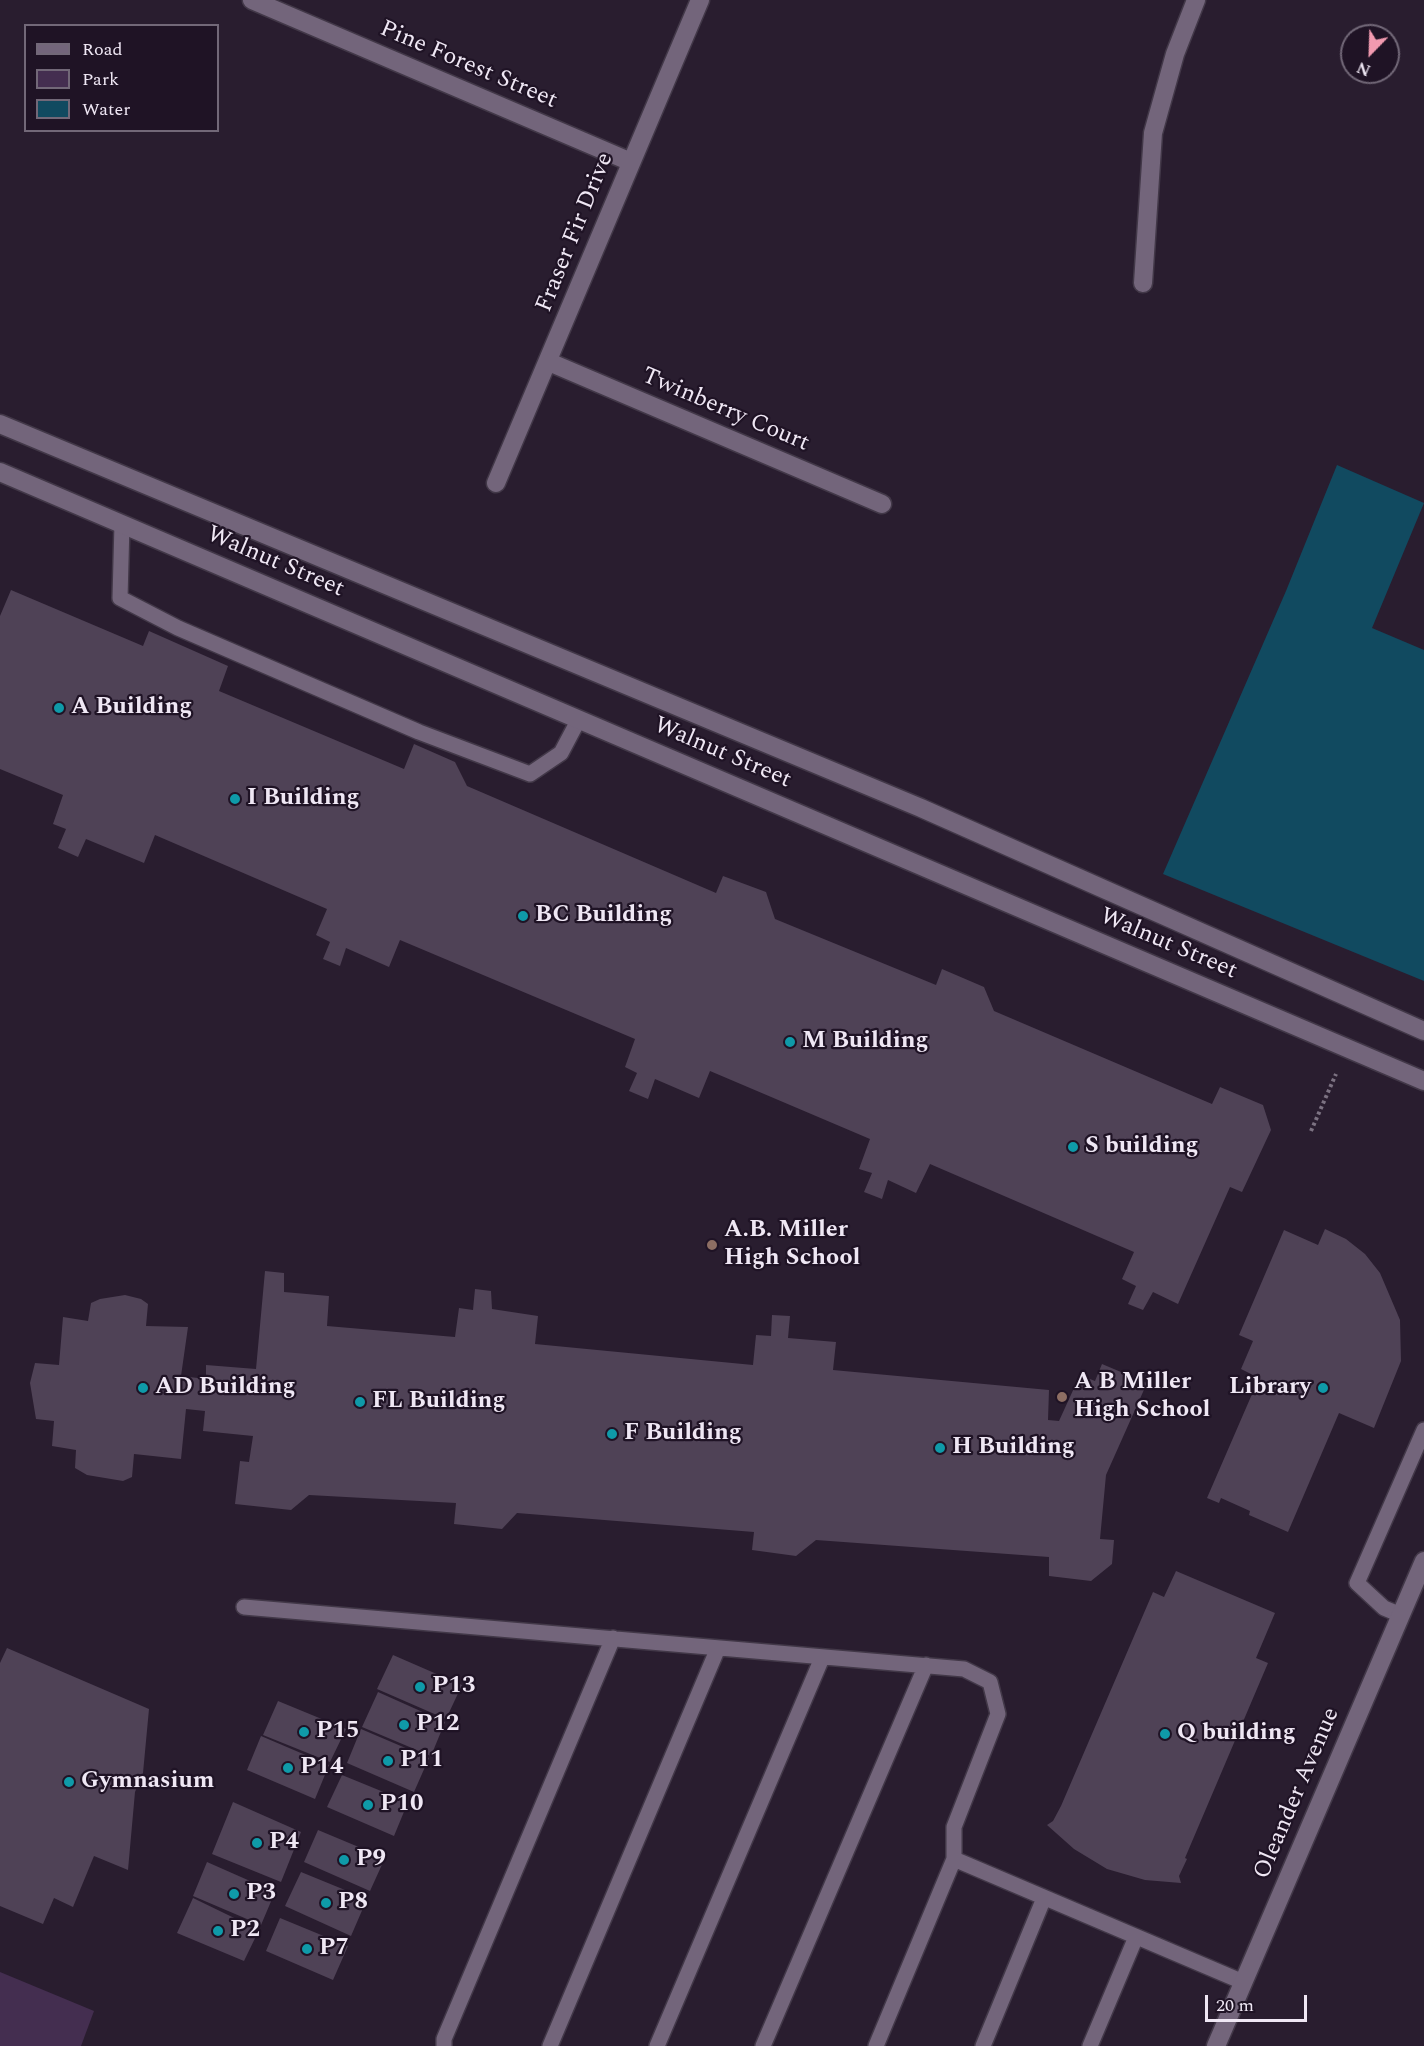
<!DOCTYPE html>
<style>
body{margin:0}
#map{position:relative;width:1424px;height:2046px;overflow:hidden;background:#291d2f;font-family:Spectral,serif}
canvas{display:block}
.legend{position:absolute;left:24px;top:24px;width:195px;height:108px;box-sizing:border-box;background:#1f1325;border:2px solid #726878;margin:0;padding:8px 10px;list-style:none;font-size:18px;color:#efe7f4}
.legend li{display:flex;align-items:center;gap:12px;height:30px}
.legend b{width:30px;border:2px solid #726878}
.north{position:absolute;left:1340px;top:24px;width:60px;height:60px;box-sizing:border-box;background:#1f1325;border:2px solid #726878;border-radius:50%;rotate:203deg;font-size:16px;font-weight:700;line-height:24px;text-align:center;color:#efe7f4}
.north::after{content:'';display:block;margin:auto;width:21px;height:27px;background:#f29ab0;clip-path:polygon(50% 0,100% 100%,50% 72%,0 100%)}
.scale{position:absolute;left:1205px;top:1995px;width:102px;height:27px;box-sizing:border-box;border:3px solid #efe7f4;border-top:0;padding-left:8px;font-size:18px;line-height:21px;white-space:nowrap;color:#efe7f4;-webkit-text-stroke:4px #1f1325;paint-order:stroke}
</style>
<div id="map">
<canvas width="1424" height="2046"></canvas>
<ul class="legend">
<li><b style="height:8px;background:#73657b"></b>Road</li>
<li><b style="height:16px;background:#442e50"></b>Park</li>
<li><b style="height:16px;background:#114a60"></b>Water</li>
</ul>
<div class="north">N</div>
<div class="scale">20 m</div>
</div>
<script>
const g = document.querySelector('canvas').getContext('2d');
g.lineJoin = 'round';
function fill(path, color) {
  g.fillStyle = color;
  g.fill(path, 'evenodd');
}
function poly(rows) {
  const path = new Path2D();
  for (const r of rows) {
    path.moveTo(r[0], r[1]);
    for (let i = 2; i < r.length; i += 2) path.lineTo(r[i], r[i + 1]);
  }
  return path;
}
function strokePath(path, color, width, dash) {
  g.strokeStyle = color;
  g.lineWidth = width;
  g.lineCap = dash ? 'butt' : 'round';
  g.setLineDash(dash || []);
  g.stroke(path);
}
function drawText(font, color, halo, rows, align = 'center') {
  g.font = font + ' Spectral,serif';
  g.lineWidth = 4.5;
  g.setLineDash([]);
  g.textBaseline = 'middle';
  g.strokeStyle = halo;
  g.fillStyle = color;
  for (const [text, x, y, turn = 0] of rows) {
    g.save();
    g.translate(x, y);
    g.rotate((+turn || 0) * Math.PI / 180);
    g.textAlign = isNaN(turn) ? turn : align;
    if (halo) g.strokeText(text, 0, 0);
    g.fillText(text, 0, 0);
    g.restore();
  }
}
const green = poly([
 [0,1972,94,2011,81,2046,0,2046]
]);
const water = poly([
 [1337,465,1424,503,1372,628,1424,650,1424,981,1163,874,1286,591]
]);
const building = poly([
 [11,590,143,646,149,631,228,666,219,691,404,769,414,744,455,762,467,786,716,893,723,876,766,892,775,919,936,985,942,969,984,987,994,1011,1212,1104,1220,1087,1263,1105,1271,1130,1242,1192,1230,1187,1178,1304,1153,1292,1143,1310,1128,1304,1136,1286,1122,1279,1134,1252,930,1164,916,1193,888,1180,882,1199,864,1192,872,1173,859,1169,870,1139,710,1071,699,1098,655,1079,648,1099,629,1091,637,1073,625,1067,635,1039,400,940,389,967,346,948,340,966,323,959,330,942,316,935,327,909,155,835,144,863,86,839,78,857,58,848,66,829,53,824,63,795,0,769,0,616],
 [1325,1229,1346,1239,1365,1254,1380,1273,1400,1320,1401,1361,1374,1428,1339,1413,1288,1532,1249,1515,1250,1511,1221,1498,1219,1503,1207,1498,1259,1378,1241,1369,1253,1341,1239,1335,1284,1230,1318,1245],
 [265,1271,284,1273,284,1292,329,1296,327,1326,455,1337,459,1308,473,1310,475,1289,491,1291,492,1309,538,1316,535,1344,753,1365,756,1335,771,1336,772,1315,790,1316,788,1338,836,1342,833,1370,1049,1390,1048,1420,1059,1421,1080,1375,1095,1381,1102,1364,1147,1383,1106,1475,1100,1539,1114,1540,1112,1564,1091,1581,1049,1576,1049,1557,816,1540,796,1556,752,1550,754,1532,517,1513,502,1529,454,1524,456,1503,309,1495,291,1510,235,1504,240,1461,249,1462,253,1436,203,1431,205,1411,186,1409,181,1459,134,1454,132,1477,123,1481,87,1475,75,1468,76,1450,52,1446,54,1421,36,1419,30,1383,35,1363,59,1365,63,1317,88,1321,91,1303,100,1299,125,1295,141,1299,148,1304,146,1326,188,1327,181,1376,206,1379,206,1365,256,1369],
 [1176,1571,1275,1613,1256,1658,1268,1663,1185,1858,1187,1859,1179,1876,1181,1883,1145,1880,1107,1869,1074,1849,1047,1825,1053,1821,1061,1806,1153,1592,1164,1597],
 [7,1648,149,1709,143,1773,135,1792,128,1870,94,1856,73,1907,54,1898,43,1924,0,1906,0,1663],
 [393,1655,462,1685,446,1719,377,1689],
 [378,1692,445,1722,431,1756,362,1727],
 [278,1701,346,1729,330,1762,263,1735],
 [361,1729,429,1758,414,1792,347,1763],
 [261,1736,329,1765,315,1799,247,1770],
 [342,1775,408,1802,394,1836,327,1807],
 [233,1802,301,1832,281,1882,212,1854],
 [318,1830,385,1858,370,1891,304,1862],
 [207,1862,275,1892,261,1925,193,1896],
 [301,1872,367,1899,351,1936,285,1906],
 [193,1898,259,1930,244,1961,177,1933],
 [280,1918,348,1946,333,1980,266,1951]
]);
const path = poly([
 [1311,1131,1336,1074]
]);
const service = poly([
 [122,524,120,598,178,628,419,732,530,774,561,753,579,719],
 [244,1607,964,1669,990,1682,998,1714,954,1827,954,1859,1243,1982],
 [1401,1615,1384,1608,1357,1583,1424,1430],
 [444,2046,444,2039,613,1638],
 [550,2046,718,1648],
 [657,2046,822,1658],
 [763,2046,926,1665],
 [876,2046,954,1859],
 [983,2046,1044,1898],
 [1090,2046,1136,1937]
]);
const minor = poly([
 [252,0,631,162],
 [1143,283,1153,133,1175,54,1196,0],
 [549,362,882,504],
 [496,483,700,0]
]);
const tertiary = poly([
 [0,424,921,808,1424,1031],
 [0,472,1424,1081],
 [1216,2046,1424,1561]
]);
const markers = [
 [59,708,6,"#0f9aa8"],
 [235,799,6,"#0f9aa8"],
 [523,916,6,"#0f9aa8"],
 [790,1042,6,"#0f9aa8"],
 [1073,1147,6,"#0f9aa8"],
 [712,1245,6,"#8d6e63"],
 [143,1388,6,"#0f9aa8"],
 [1323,1388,6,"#0f9aa8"],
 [1062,1397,6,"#8d6e63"],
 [360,1402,6,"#0f9aa8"],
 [612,1434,6,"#0f9aa8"],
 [940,1448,6,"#0f9aa8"],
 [420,1687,6,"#0f9aa8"],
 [404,1725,6,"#0f9aa8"],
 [304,1732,6,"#0f9aa8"],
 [1165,1734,6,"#0f9aa8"],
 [388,1761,6,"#0f9aa8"],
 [288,1768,6,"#0f9aa8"],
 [69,1782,6,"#0f9aa8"],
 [368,1805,6,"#0f9aa8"],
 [257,1843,6,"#0f9aa8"],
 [344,1860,6,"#0f9aa8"],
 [234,1894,6,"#0f9aa8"],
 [326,1903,6,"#0f9aa8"],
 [218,1931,6,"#0f9aa8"],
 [307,1949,6,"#0f9aa8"]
];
const streetNames = [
 ["Pine Forest Street",468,66,23],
 ["Fraser Fir Drive",576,233,-68],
 ["Twinberry Court",725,411,23],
 ["Walnut Street",275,563,23],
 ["Walnut Street",722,754,23],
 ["Walnut Street",1168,945,23],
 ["Oleander Avenue",1298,1794,-67]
];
const poiNames = [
 ["A Building",71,708],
 ["I Building",247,799],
 ["BC Building",535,916],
 ["M Building",802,1042],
 ["S building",1085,1147],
 ["A.B. Miller",724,1231],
 ["High School",724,1259],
 ["A B Miller",1074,1383],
 ["High School",1074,1411],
 ["AD Building",155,1388],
 ["Library",1311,1388,"right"],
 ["FL Building",372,1402],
 ["F Building",624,1434],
 ["H Building",952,1448],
 ["P13",432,1687],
 ["P12",416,1725],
 ["P15",316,1732],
 ["Q building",1177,1734],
 ["P11",400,1761],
 ["P14",300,1768],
 ["Gymnasium",81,1782],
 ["P10",380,1805],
 ["P4",269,1843],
 ["P9",356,1860],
 ["P3",246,1894],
 ["P8",338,1903],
 ["P2",230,1931],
 ["P7",319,1949]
];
fill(green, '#442e50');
fill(water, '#114a60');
fill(building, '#4f4256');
strokePath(service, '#423848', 18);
strokePath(minor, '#423848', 21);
strokePath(tertiary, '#423848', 21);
strokePath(path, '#7c7282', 4, [3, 3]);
strokePath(service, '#73657b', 15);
strokePath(minor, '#73657b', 18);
strokePath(tertiary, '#73657b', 18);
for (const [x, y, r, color] of markers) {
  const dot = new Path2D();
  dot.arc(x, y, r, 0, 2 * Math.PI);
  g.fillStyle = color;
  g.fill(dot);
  strokePath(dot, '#1f1325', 2);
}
drawText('24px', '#efe7f4', '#1f1325', streetNames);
drawText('bold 24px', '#efe7f4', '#1f1325', poiNames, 'left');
</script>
